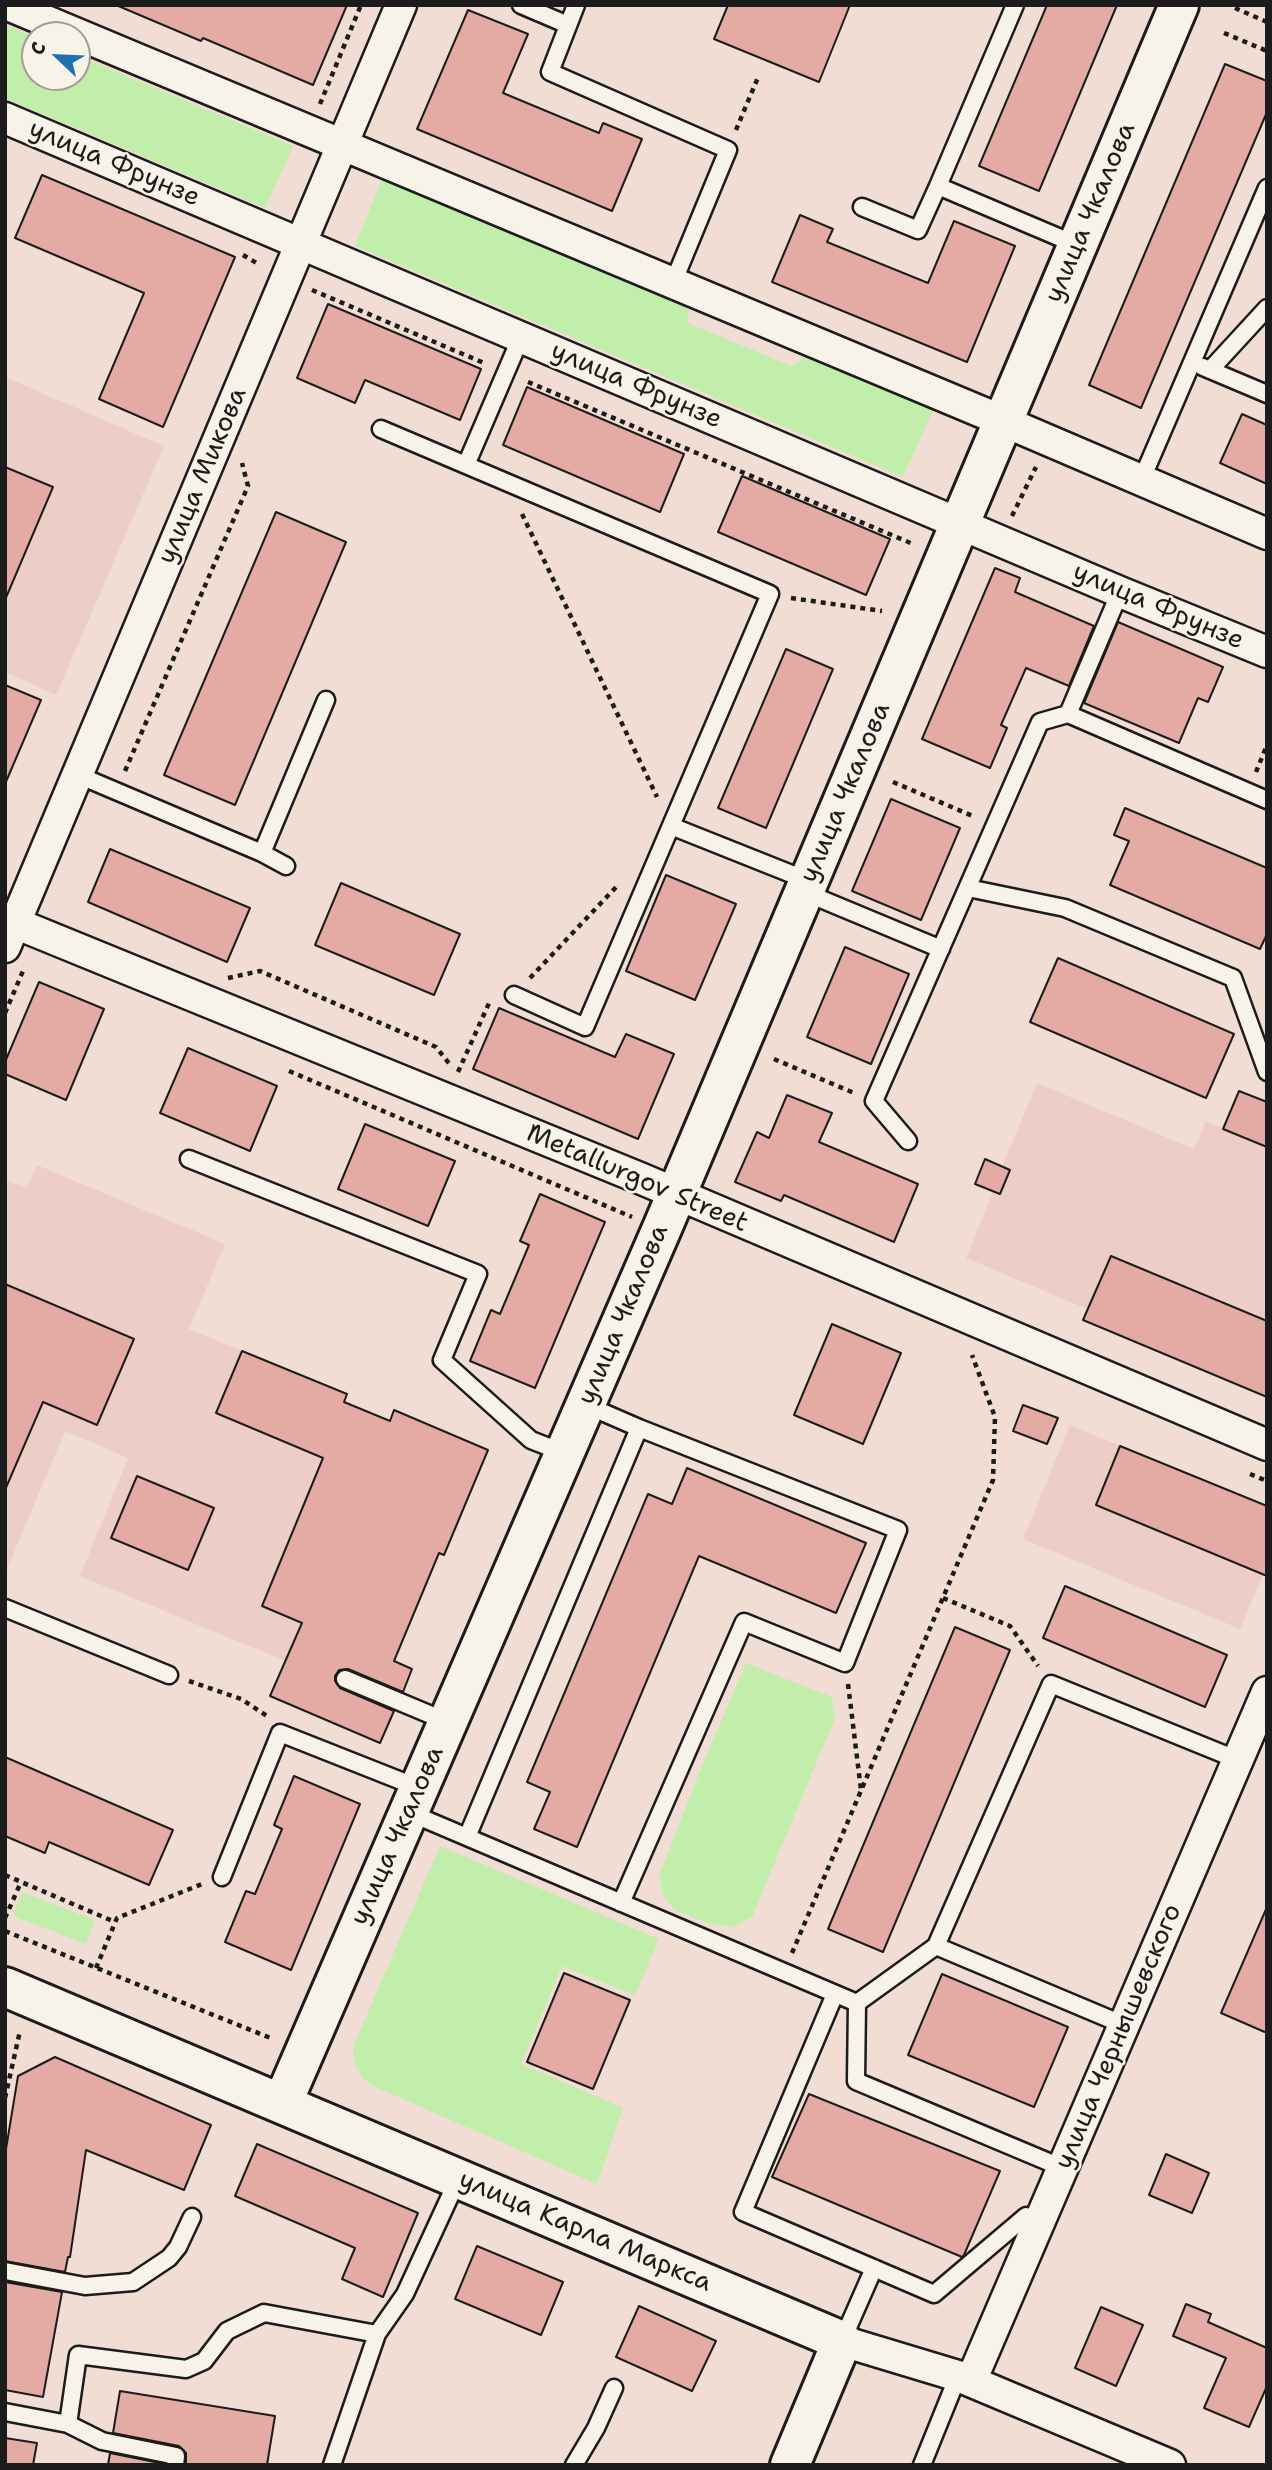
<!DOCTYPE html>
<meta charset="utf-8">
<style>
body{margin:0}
#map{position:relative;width:1272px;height:2470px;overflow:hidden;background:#f1ddd4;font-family:"Shantell Sans",sans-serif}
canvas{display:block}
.frame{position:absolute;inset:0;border:7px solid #1c1c1c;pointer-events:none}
.north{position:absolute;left:21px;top:21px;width:70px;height:70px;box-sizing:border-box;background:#f7f3e8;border:2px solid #9f9d96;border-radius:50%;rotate:293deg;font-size:19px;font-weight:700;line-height:28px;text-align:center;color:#1c1c1c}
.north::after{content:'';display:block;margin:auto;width:24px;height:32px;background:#1f6fb2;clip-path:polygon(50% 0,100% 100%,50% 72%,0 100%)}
</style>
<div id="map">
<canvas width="1272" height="2470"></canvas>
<div class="frame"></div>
<div class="north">С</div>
</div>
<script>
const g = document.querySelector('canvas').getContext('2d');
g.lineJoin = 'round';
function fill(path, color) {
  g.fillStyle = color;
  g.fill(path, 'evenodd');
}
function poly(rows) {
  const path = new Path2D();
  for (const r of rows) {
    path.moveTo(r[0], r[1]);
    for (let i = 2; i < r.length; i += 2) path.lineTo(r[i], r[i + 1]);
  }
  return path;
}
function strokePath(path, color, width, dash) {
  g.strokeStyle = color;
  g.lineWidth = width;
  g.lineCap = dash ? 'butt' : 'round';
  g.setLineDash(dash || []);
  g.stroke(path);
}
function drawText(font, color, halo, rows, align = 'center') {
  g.font = font + ' "Shantell Sans",sans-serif';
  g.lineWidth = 5;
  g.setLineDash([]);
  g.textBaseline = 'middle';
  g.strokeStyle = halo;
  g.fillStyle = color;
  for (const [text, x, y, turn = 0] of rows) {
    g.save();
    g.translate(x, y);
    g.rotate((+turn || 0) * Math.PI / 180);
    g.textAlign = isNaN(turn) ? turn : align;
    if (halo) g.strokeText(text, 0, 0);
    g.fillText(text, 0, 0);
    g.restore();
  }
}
const built = poly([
 [5,377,164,446,56,695,5,672],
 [1037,1083,1194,1149,1206,1121,1267,1147,1267,1397,1083,1320,1087,1309,966,1258,993,1191,1000,1194,1010,1170,1002,1167],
 [37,1165,225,1244,189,1329,347,1394,344,1402,389,1421,394,1410,488,1450,444,1555,439,1553,394,1661,412,1669,402,1693,390,1689,383,1704,395,1709,380,1743,270,1696,285,1661,80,1576,128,1458,65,1431,5,1574,5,1180,27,1188],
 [1070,1425,1267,1506,1267,1565,1240,1629,1023,1539]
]);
const green = poly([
 [5,24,35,37,35,77,77,77,77,55,293,146,265,208,5,98],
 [386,170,689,303,688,323,791,366,809,355,933,410,903,477,355,246],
 [746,1663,832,1697,835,1718,752,1917,732,1927,707,1923,675,1910,663,1895,659,1876,701,1768],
 [440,1846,659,1939,635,1995,562,1966,521,2064,623,2108,597,2184,373,2086,362,2078,356,2067,353,2052,355,2042],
 [22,1892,95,1920,86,1944,13,1916]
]);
const building = poly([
 [116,5,347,5,313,85,203,38,201,41,116,5],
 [728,5,850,5,819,82,714,39,728,5],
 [1047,5,1117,5,1039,191,979,166,1047,5],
 [468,10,528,34,503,93,599,133,603,123,642,139,612,211,417,129,468,10],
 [1225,64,1267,81,1267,112,1141,408,1089,385,1225,64],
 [42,175,235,257,163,427,99,399,144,293,15,238,42,175],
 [800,215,833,229,827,242,928,283,954,221,1015,246,967,362,772,282,800,215],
 [328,304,481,369,460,420,365,380,355,403,297,378,328,304],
 [527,387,684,454,660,512,503,445,527,387],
 [1242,414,1267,425,1267,484,1220,463,1242,414],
 [5,467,53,487,5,600,5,467],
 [742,476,890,539,866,595,718,532,742,476],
 [276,512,346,542,235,805,164,775,276,512],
 [995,568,1020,578,1015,592,1094,626,1069,686,1026,668,1001,725,1007,728,990,768,922,739,995,568],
 [1118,622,1223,667,1208,702,1198,698,1179,743,1084,703,1118,622],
 [786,649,833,669,766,828,718,808,786,649],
 [5,685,41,700,5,784,5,685],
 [891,799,960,828,921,920,852,891,891,799],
 [1125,808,1267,868,1267,934,1260,949,1110,885,1129,841,1114,835,1125,808],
 [110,849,250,908,227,962,88,902,110,849],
 [666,875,736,904,695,1000,626,971,666,875],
 [341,883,460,934,434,995,315,945,341,883],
 [845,947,909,974,871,1064,807,1037,845,947],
 [1058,958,1234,1034,1206,1098,1030,1022,1058,958],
 [39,982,104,1009,66,1100,5,1074,5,1062,39,982],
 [499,1008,615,1057,626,1034,674,1054,638,1139,473,1069,499,1008],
 [188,1048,277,1086,250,1151,160,1113,188,1048],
 [1239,1091,1267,1102,1267,1147,1223,1129,1239,1091],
 [787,1095,832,1113,819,1142,918,1184,894,1242,784,1195,781,1201,735,1182,757,1132,769,1138,787,1095],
 [365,1124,455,1161,428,1226,338,1189,365,1124],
 [985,1159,1010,1170,1000,1194,975,1184,985,1159],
 [540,1194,605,1222,535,1388,470,1361,491,1310,500,1314,529,1245,520,1241,540,1194],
 [1111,1256,1267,1321,1267,1397,1083,1320,1111,1256],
 [5,1284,134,1339,97,1425,43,1402,5,1490,5,1284],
 [832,1324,901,1353,863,1444,794,1415,832,1324],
 [242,1351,347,1394,344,1402,390,1421,394,1410,488,1450,444,1555,439,1553,394,1661,412,1669,403,1692,348,1669,339,1670,335,1676,335,1681,340,1688,394,1711,380,1743,270,1696,302,1623,262,1606,323,1458,216,1413,242,1351],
 [1023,1405,1058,1418,1047,1444,1013,1431,1023,1405],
 [1120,1446,1267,1506,1267,1576,1096,1505,1120,1446],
 [687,1468,866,1543,836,1613,699,1556,577,1847,534,1829,550,1792,527,1782,648,1494,672,1504,687,1468],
 [137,1476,214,1508,188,1570,111,1538,137,1476],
 [1065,1586,1227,1655,1205,1707,1043,1638,1065,1586],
 [955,1627,1010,1650,883,1952,828,1929,955,1627],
 [5,1757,173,1830,149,1885,49,1842,45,1853,5,1836,5,1757],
 [294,1776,360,1804,291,1970,225,1942,246,1891,255,1894,282,1829,274,1825,294,1776],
 [1267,1907,1267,2033,1221,2013,1267,1907],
 [564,1973,630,2000,593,2089,527,2062,564,1973],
 [942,1974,1068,2027,1034,2107,908,2055,942,1974],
 [55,2057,211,2125,184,2190,86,2150,70,2257,68,2257,65,2272,5,2261,5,2155,18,2076,55,2057],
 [809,2094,1000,2171,964,2255,962,2257,772,2177,809,2094],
 [257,2144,418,2213,383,2297,342,2279,355,2248,235,2196,257,2144],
 [1166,2154,1209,2173,1192,2213,1149,2195,1166,2154],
 [477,2246,563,2282,541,2335,455,2299,477,2246],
 [5,2282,62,2292,43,2397,5,2390,5,2282],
 [1186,2304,1211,2314,1208,2322,1267,2348,1267,2386,1249,2427,1204,2408,1226,2358,1173,2336,1186,2304],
 [639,2306,716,2341,692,2391,616,2357,639,2306],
 [1101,2307,1143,2325,1116,2386,1075,2368,1101,2307],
 [120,2391,275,2416,267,2465,186,2465,186,2453,179,2446,113,2433,120,2391],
 [5,2438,37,2443,33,2465,5,2465,5,2438],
 [110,2453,165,2464,165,2465,108,2465,110,2453]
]);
const path = poly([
 [1235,8,1267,22],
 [1224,33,1267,51],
 [320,104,361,5],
 [736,130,759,75],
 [243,255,260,265],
 [312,290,484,363],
 [528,382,913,544],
 [522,514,657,797],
 [1012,516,1036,467],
 [791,598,882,611],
 [125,771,248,486,242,463],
 [1256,772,1267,745],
 [893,782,975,817],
 [228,978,260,971,436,1047,452,1067],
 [530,978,618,885],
 [5,1013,23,971],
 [774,1059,854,1093],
 [289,1071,632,1217],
 [458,1072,490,1001],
 [1250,1474,1267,1481],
 [943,1598,1010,1626,1038,1666],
 [189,1681,241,1699,267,1716],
 [848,1684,861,1790],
 [5,1875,115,1922],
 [5,1918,21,1882],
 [5,1931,273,2039],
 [792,1953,993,1480,995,1417,972,1355],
 [96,1968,117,1918,202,1884],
 [5,2098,20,2031]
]);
const lane = poly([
 [521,5,568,25],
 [576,5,550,72,728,150,673,283],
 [1015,5,938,186,1077,245],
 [862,207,918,230,938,186],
 [1203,367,1267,394],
 [1210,370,1267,308],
 [381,429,770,594,585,1027,514,995],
 [466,465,521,337],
 [1141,481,1267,188],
 [1068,714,1267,800],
 [78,775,262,853,286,866],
 [671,826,809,881],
 [262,853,326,700],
 [968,888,1065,908,1233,978,1267,1072],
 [804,892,941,949],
 [908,1141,874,1101,1040,722,1068,714,1120,592],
 [189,1159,478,1274,442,1360,531,1440,564,1453],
 [5,1608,169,1675],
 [345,1679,448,1722],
 [408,1812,857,2003],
 [467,1837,639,1428,586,1405],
 [222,1877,280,1733,419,1788],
 [621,1903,744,1622,845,1663,898,1530,639,1428],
 [835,1994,743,2212,934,2294,1026,2216,1040,2222],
 [857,2003,856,2081,1063,2168],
 [857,2003,936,1946],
 [1124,2025,936,1946,1051,1684,1238,1760],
 [5,2271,85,2286,133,2282,169,2258,178,2247,192,2217],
 [842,2341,874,2268],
 [5,2412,68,2424,102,2441,176,2456,175,2465],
 [68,2424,78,2355,186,2369,204,2361,227,2331,264,2313,377,2334,405,2294,458,2179],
 [332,2465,377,2334],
 [574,2465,596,2428,614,2388],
 [922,2465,958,2376]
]);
const street = poly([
 [8,5,1003,421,1267,534],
 [5,118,1120,592,1267,652],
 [5,919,642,1179,1267,1445],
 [5,947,401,5],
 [842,2341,958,2376,1170,2465],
 [971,2381,1267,1692]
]);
const secondary = poly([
 [5,1987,842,2341,790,2465],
 [282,2104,663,1226,1179,5]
]);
const streetNames = [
 ["улица Фрунзе",114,164,23],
 ["улица Чкалова",1091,213,-67],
 ["улица Фрунзе",636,386,23],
 ["улица Микова",203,476,-67],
 ["улица Фрунзе",1158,607,23],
 ["улица Чкалова",846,793,-67],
 ["Metallurgov Street",637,1179,23],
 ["улица Чкалова",624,1315,-67],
 ["улица Чкалова",398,1836,-66],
 ["улица Чернышевского",1119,2037,-67],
 ["улица Карла Маркса",585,2232,23]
];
fill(built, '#edcec6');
fill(green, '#c1eeab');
fill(building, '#e4aaa4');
strokePath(building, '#1c1c1c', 2);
strokePath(lane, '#1c1c1c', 21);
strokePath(street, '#1c1c1c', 35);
strokePath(secondary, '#1c1c1c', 44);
strokePath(path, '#1c1c1c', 4.5, [5, 5]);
strokePath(lane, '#f7f3e8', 16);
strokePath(street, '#f7f3e8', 30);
strokePath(secondary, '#f7f3e8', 38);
drawText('26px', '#1c1c1c', '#f7f3e8', streetNames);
</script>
